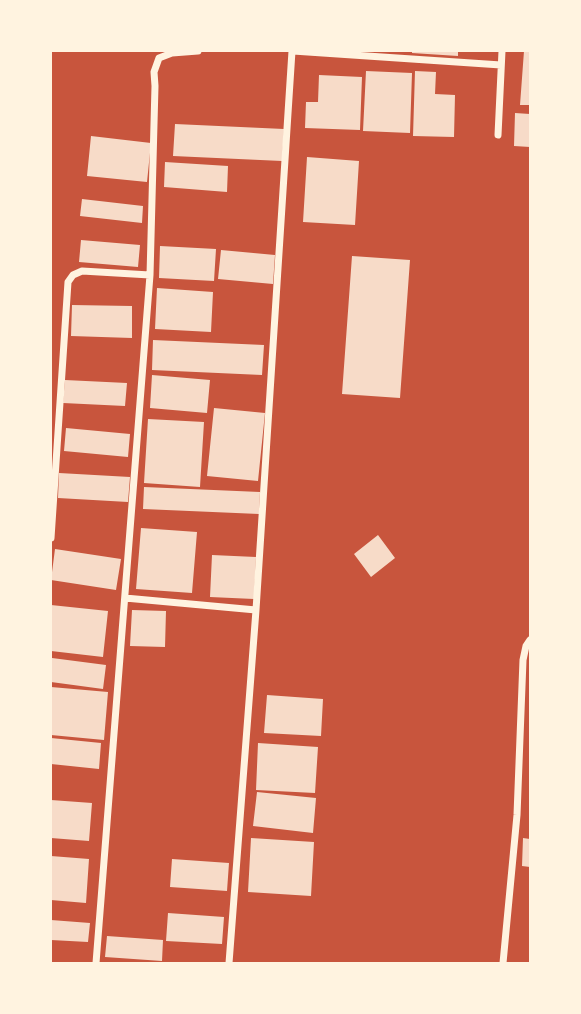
<!DOCTYPE html>
<style>
body{margin:0}
#map{position:relative;width:581px;height:1014px;overflow:hidden;background:#c8553d;font-family:"Exo 2",sans-serif}
canvas{display:block}
.frame{position:absolute;inset:0;border:52px solid #fff3e0;pointer-events:none}
</style>
<div id="map">
<canvas width="581" height="1014"></canvas>
<div class="frame"></div>
</div>
<script>
const ctx = document.querySelector('canvas').getContext('2d');
ctx.lineJoin = 'round';
function fill(path, color) { ctx.fillStyle = color; ctx.fill(path, 'evenodd'); }
function stroke(path, color, width, dash) { ctx.strokeStyle = color; ctx.lineWidth = width; ctx.lineCap = dash ? 'butt' : 'round'; ctx.setLineDash(dash || []); ctx.stroke(path); }
const building = new Path2D(`
 M412 51H458V56L412 53Z
 M524 51H530V105H520Z
 M366 71 412 73 410 133 363 131Z
 M415 71 436 72 435 94 455 95 454 137 413 136Z
 M319 75 362 77 360 130 305 128 306 102H318Z
 M515 113 530 114V147L514 146Z
 M175 124 284 129 282 161 173 156Z
 M91 136 151 143 147 182 87 176Z
 M307 157 359 161 355 225 303 222Z
 M165 162 228 166 227 192 164 187Z
 M82 199 143 206 142 223 80 216Z
 M81 240 140 245 138 267 79 262Z
 M160 246 216 249 214 281 159 278Z
 M221 250 275 255 273 284 218 279Z
 M352 256 410 260 400 398 342 394Z
 M157 288 213 292 211 332 155 329Z
 M72 305 132 306V338L71 336Z
 M153 340 264 345 262 375 152 370Z
 M152 375 210 380 207 413 150 408Z
 M65 380 127 383 125 406 63 403Z
 M214 408 265 413 258 481 207 476Z
 M148 419 204 422 200 487 144 483Z
 M66 428 130 434 128 457 64 451Z
 M59 473 130 477 128 502 58 498Z
 M144 487 260 492 259 514 143 509Z
 M141 528 197 532 192 593 136 589Z
 M378 535 395 558 371 577 354 554Z
 M55 549 121 559 116 590 51 580Z
 M212 555 256 557 254 599 210 597Z
 M51 605 108 611 103 657 51 651Z
 M132 610 166 611 165 647 130 646Z
 M52 658 106 665 103 689 51 682Z
 M51 687 108 692 104 740 51 735Z
 M267 695 323 699 321 736 264 733Z
 M51 738 101 743 99 769 51 764Z
 M258 743 318 747 315 793 256 790Z
 M257 792 316 798 313 833 253 826Z
 M51 800 92 803 89 841 51 838Z
 M251 838 314 842 311 896 248 892Z
 M523 838 530 839V867L522 866Z
 M51 856 89 859 86 903 51 900Z
 M172 859 229 863 227 891 170 887Z
 M168 913 224 917 222 944 166 941Z
 M51 920 90 923 88 942 51 940Z
 M107 936 163 940 162 961 105 957Z`);
const minor = new Path2D(`
 M293 51 501 65
 M498 135 502 51
 M51 538 68 282 73 275 82 271 150 275
 M125 598 256 610
 M96 963 150 275 155 86 154 72 159 58 172 53 198 51
 M229 963 256 610 292 51
 M503 963 517 815 523 660 526 646 530 640`);
fill(building, '#f7dbc8');
stroke(minor, '#fff3e0', 7);
</script>
